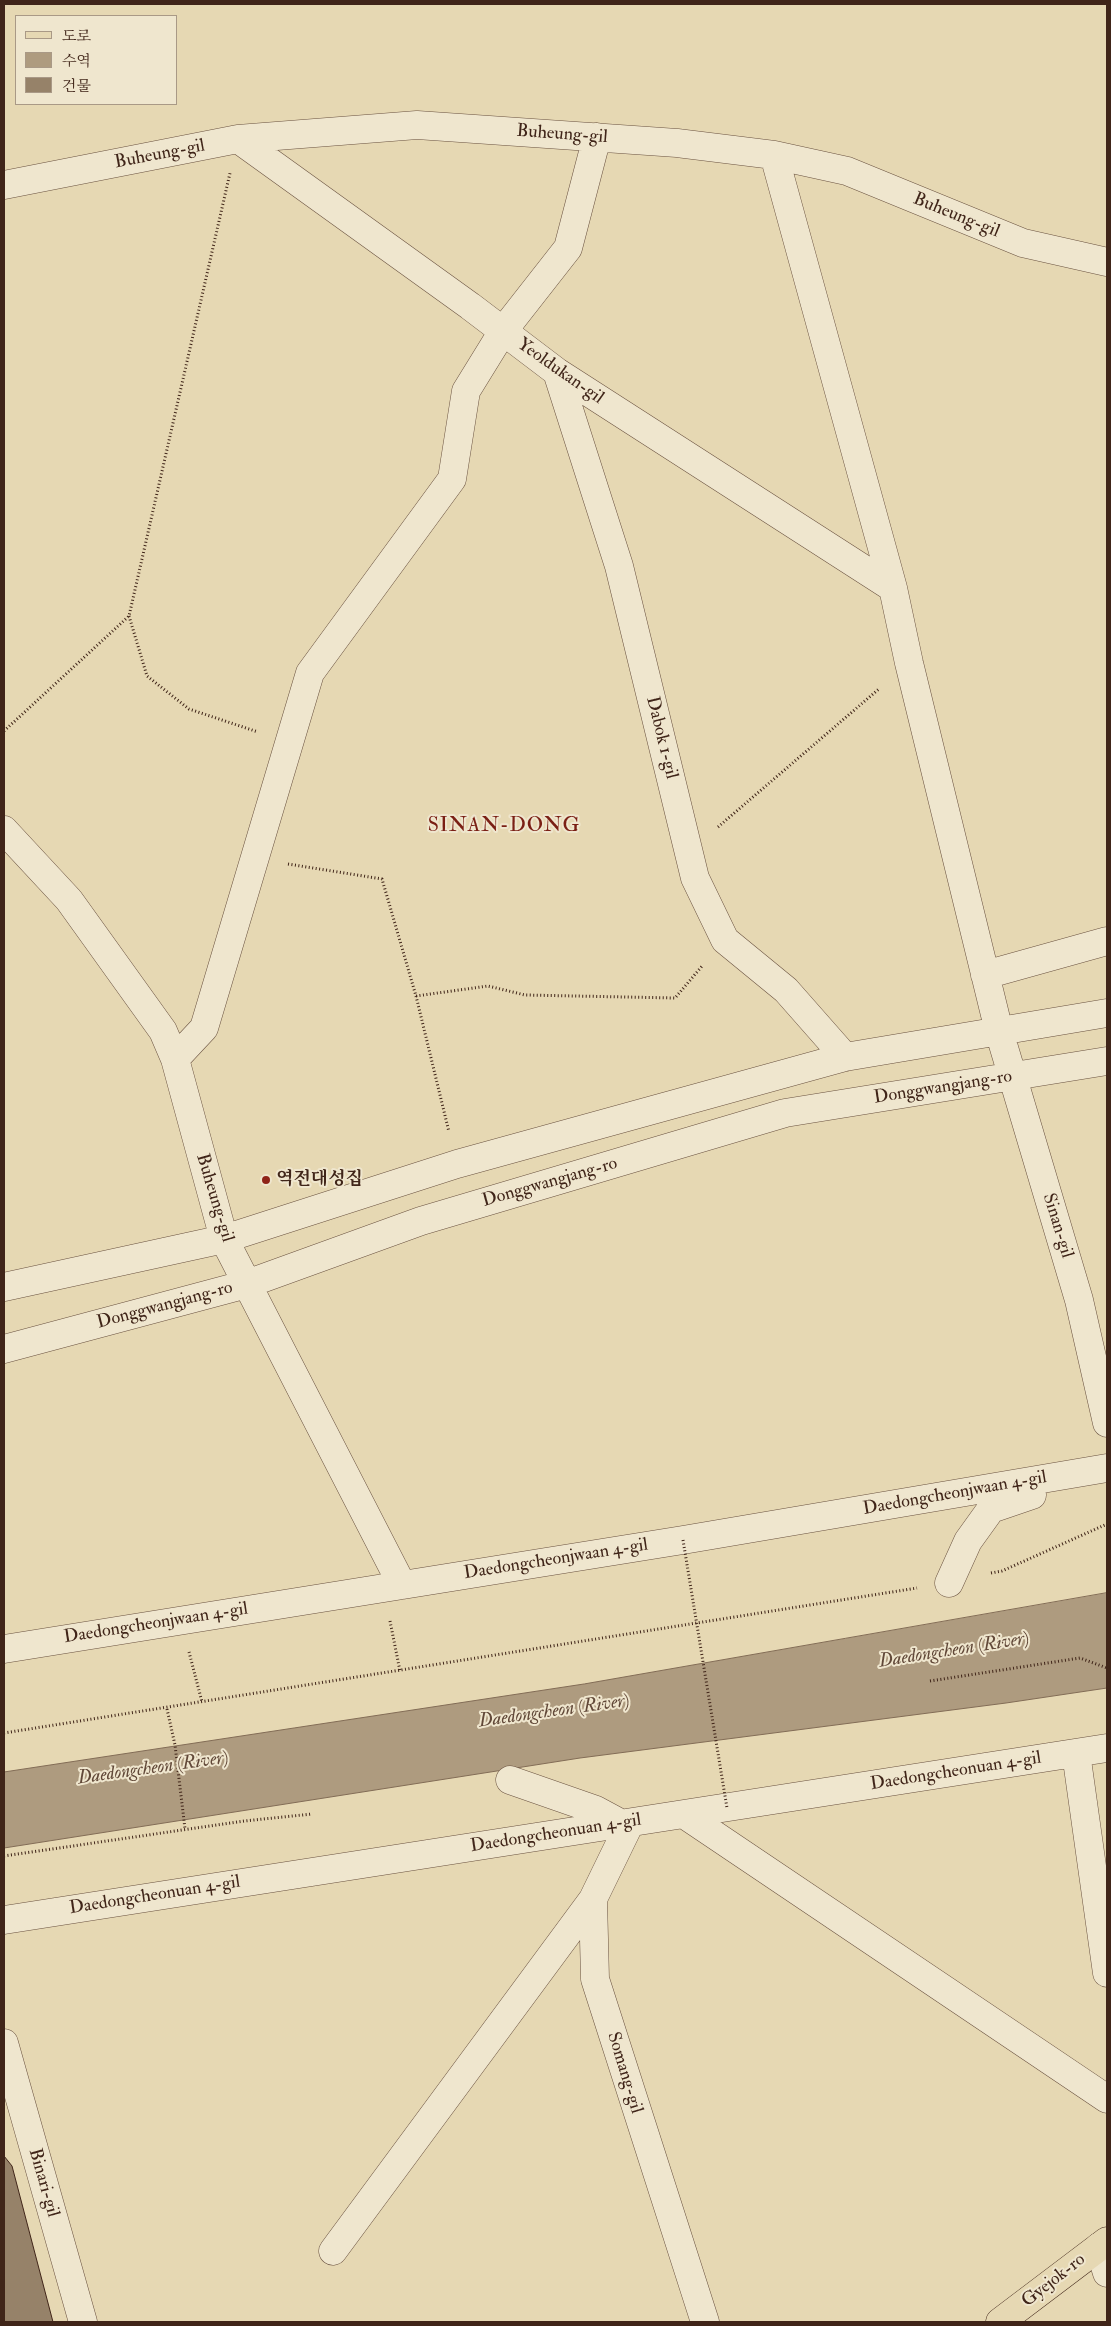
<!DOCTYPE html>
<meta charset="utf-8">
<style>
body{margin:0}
#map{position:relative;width:1111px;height:2326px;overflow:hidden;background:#e6d8b3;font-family:"IM FELL Double Pica","Noto Serif KR",serif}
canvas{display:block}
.frame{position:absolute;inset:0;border:5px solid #402519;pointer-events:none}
.legend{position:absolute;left:15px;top:15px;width:162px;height:90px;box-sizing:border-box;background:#efe6ce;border:1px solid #a99986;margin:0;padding:6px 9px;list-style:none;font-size:15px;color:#402519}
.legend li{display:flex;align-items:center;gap:10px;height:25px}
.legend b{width:25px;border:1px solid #a99986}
</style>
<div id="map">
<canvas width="1111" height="2326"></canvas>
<div class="frame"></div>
<ul class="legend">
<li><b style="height:6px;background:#e6d8b3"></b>도로</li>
<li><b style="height:14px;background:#ae9b7f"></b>수역</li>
<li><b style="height:14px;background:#968269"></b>건물</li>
</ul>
</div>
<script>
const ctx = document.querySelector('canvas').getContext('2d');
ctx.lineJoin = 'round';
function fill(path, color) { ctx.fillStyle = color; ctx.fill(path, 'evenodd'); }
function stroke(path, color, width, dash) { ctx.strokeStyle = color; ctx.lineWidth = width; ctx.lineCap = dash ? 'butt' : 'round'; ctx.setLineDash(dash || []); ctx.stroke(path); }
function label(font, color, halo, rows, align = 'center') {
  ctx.font = font + ' "IM FELL Double Pica","Noto Serif KR",serif'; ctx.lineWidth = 4; ctx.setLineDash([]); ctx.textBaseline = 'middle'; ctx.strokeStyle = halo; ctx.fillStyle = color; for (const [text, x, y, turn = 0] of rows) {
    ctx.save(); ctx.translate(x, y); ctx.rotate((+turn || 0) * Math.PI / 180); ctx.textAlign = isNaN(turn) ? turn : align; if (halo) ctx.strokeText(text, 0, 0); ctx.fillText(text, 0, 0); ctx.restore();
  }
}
const water = new Path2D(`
 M1107 1593V1688L1006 1703 580 1758 4 1848V1772L584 1684Z`);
const building = new Path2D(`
 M4 2156 12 2166 53 2322H4Z`);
const path = new Path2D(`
 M129 616 147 676 189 709 258 732
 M4 731 129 616 230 173
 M718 827 880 688
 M288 864 382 879 416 996 449 1132
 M416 996 488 986 525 995 675 998 703 965
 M991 1573 1002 1571 1107 1524
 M390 1621 400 1671
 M189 1652 202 1702
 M930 1681 1080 1658 1107 1668
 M167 1709 175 1745 185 1829
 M4 1733 917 1588
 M4 1856 244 1821 312 1814`);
const minor = new Path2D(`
 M238 139 470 306 557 372 893 588
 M774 155 893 588 909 663 999 1031 1079 1300 1107 1423
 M4 185 238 139 417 125 677 143 774 155 847 171 1023 243 1107 262
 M557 372 619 566 695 878 725 940 786 990 845 1057
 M4 830 69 900 163 1031 175 1059 224 1239 402 1585
 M985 975 1107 941
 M175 1059 204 1028 310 673 452 479 466 391 503 331 568 248 597 137
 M4 1287 224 1239 457 1164 845 1057 1107 1013
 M4 1349 247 1284 421 1221 785 1113 1107 1061
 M949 1583 968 1541 991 1509 1032 1495
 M4 1649 683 1540 1107 1468
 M1076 1753 1107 1973
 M510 1780 596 1810 622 1824
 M685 1815 1107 2099
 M630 1823 593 1899 595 1979 705 2322
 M4 1920 1107 1748
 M4 2043 83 2322
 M1099 2247 1107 2273
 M333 2251 593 1899`);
const major = new Path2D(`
 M1000 2322 1107 2241`);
const pathBridge = new Path2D(`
 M683 1540 727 1808`);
const markers = [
 [266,1180,5,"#8f2418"]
];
const streetNames = [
 ["Buheung-gil",562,135,4],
 ["Buheung-gil",160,155,-11],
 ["Buheung-gil",956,216,22],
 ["Yeoldukan-gil",560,372,35],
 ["Dabok 1-gil",661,738,76],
 ["Donggwangjang-ro",943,1088,-9],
 ["Donggwangjang-ro",550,1183,-16],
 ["Buheung-gil",214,1198,73],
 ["Sinan-gil",1057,1226,73],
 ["Donggwangjang-ro",165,1306,-15],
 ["Daedongcheonjwaan 4-gil",955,1494,-10],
 ["Daedongcheonjwaan 4-gil",556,1560,-9],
 ["Daedongcheonjwaan 4-gil",156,1624,-9],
 ["Daedongcheonuan 4-gil",956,1772,-9],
 ["Daedongcheonuan 4-gil",556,1834,-9],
 ["Daedongcheonuan 4-gil",155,1896,-9],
 ["Somang-gil",624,2073,73],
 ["Binari-gil",43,2183,74],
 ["Gyejok-ro",1054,2281,-38]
];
const poiNames = [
 ["역전대성집",276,1180]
];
const waterNames = [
 ["Daedongcheon (River)",954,1651,-9],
 ["Daedongcheon (River)",554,1712,-8],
 ["Daedongcheon (River)",153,1769,-8]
];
const quarterNames = [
 ["SINAN-DONG",504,827]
];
fill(water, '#ae9b7f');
stroke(water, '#826c56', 1);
fill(building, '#968269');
stroke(building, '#402519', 1);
stroke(minor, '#6a5240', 29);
stroke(major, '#402519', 29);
stroke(path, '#402519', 3, [1, 2.5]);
stroke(minor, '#efe6ce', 28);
stroke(major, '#e6d8b3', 28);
stroke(pathBridge, '#402519', 3, [1, 2.5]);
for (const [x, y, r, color] of markers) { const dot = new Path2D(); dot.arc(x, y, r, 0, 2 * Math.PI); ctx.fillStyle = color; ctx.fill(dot); stroke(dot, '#efe6ce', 2); }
label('18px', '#402519', '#efe6ce', streetNames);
label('bold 18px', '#402519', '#efe6ce', poiNames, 'left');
label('italic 19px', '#614838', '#efe6ce', waterNames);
ctx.letterSpacing = '1px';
label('20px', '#7a1f14', '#efe6ce', quarterNames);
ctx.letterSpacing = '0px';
</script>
